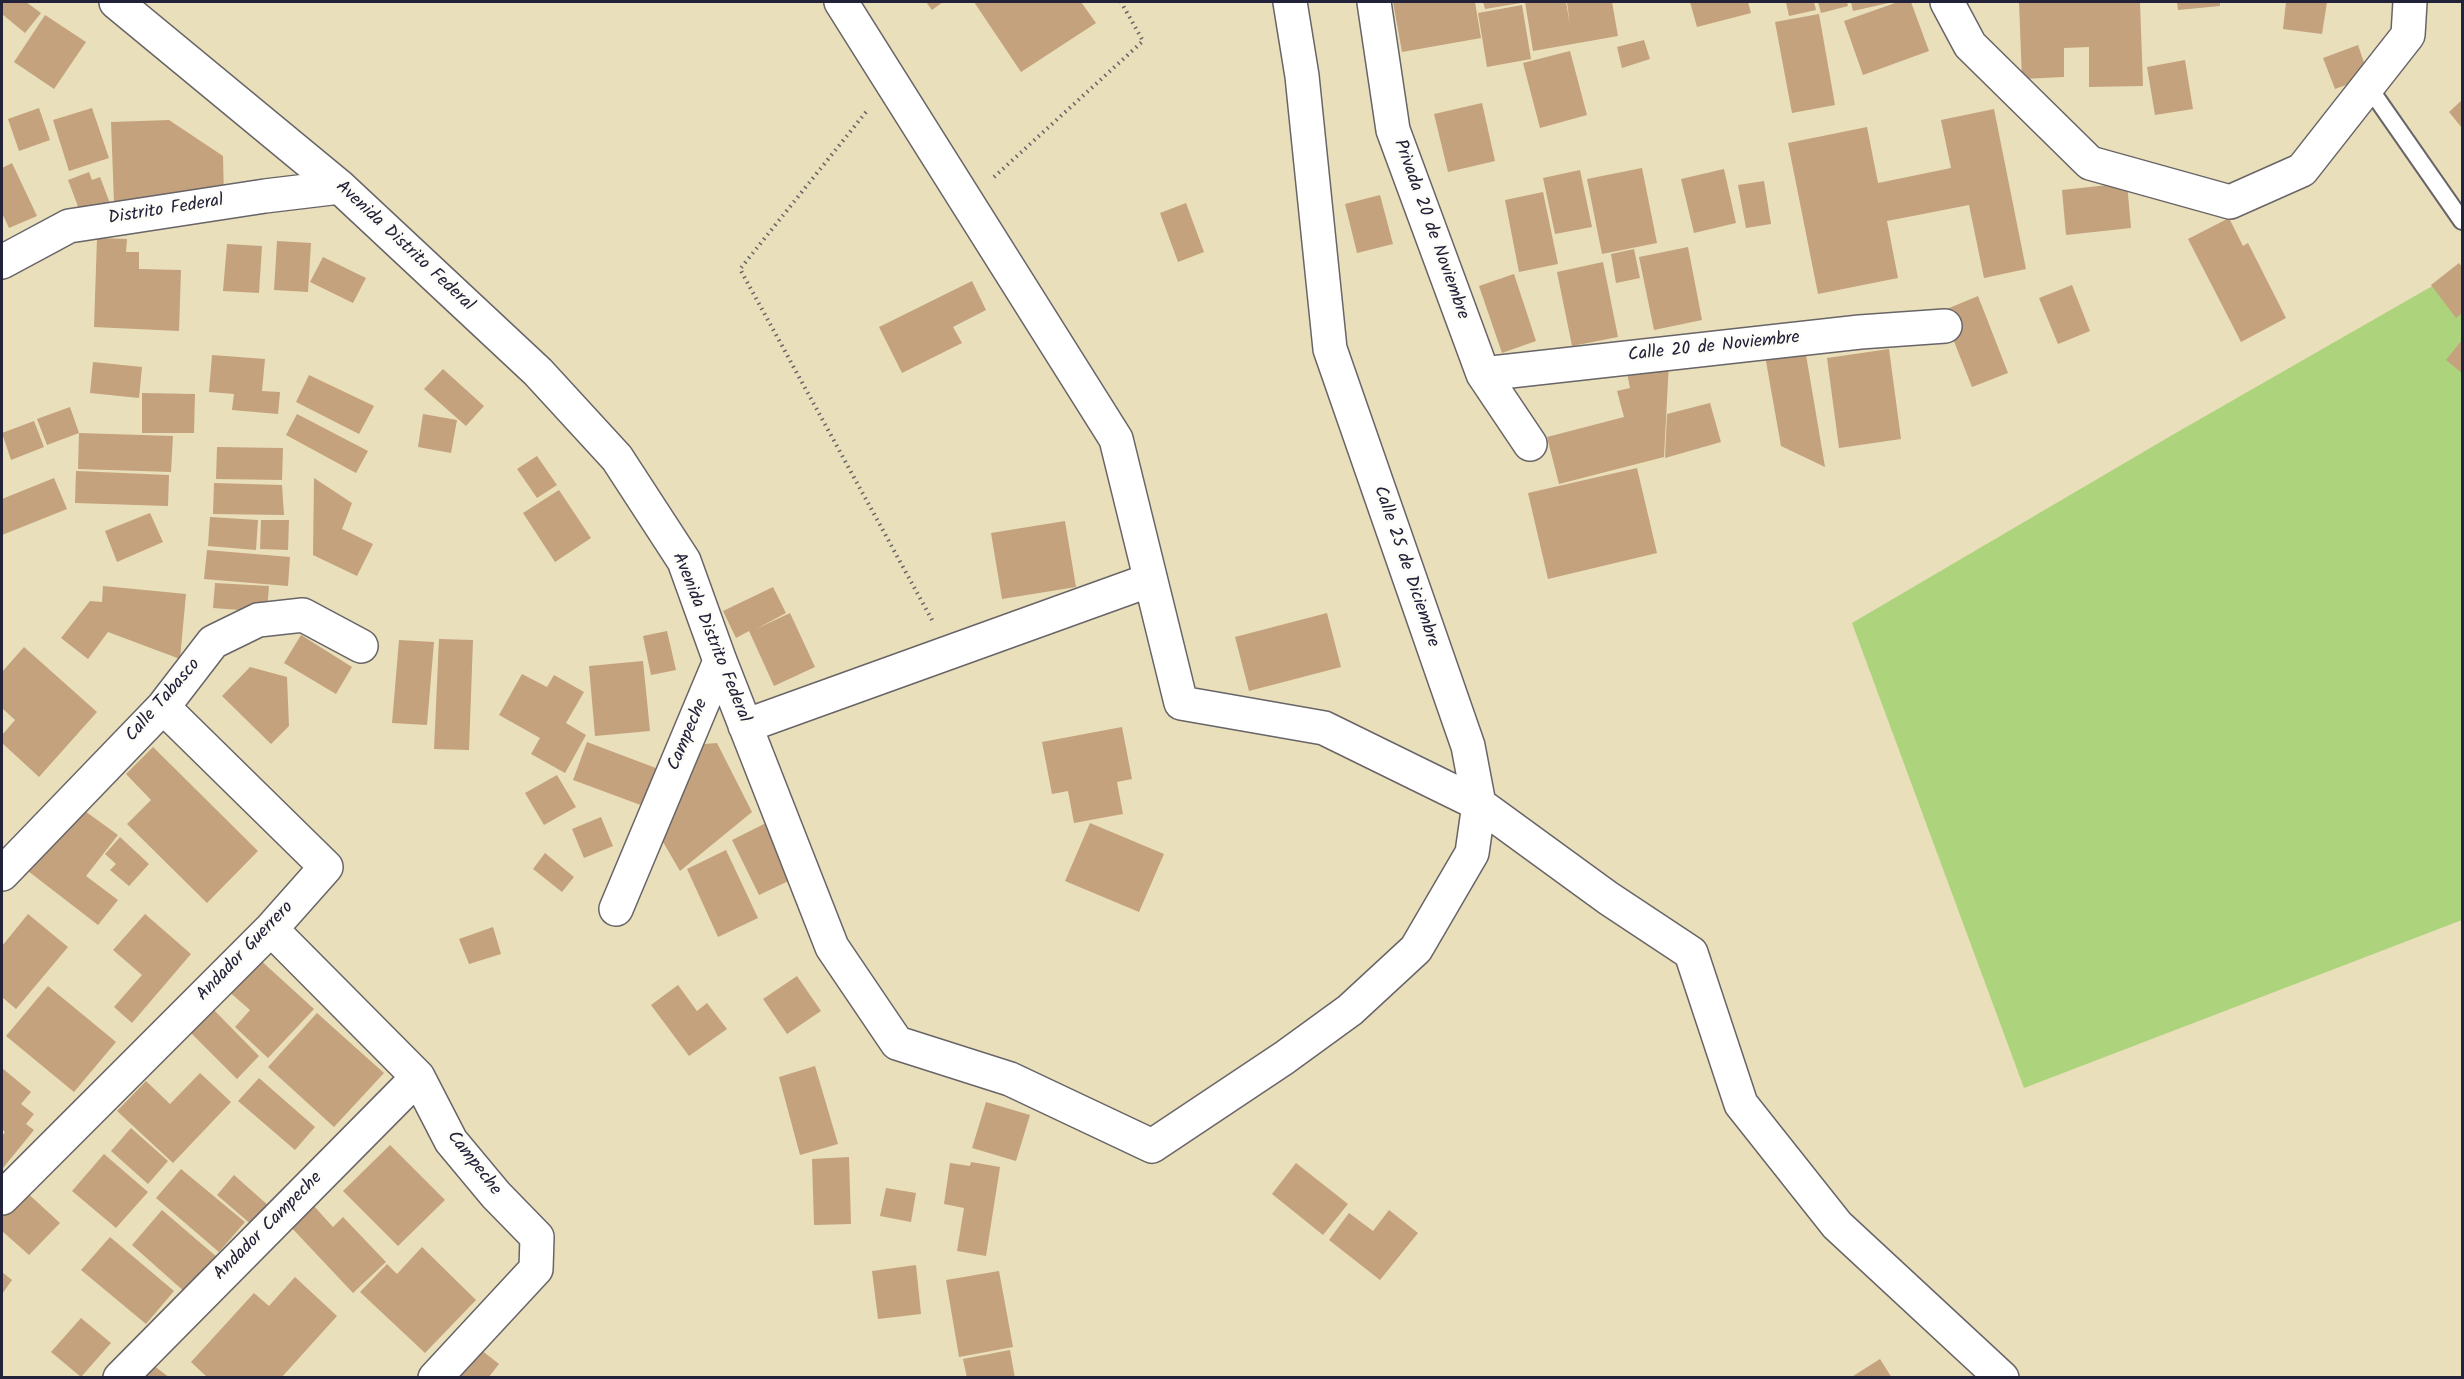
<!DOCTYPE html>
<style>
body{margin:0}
#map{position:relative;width:2464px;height:1379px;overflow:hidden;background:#e9dfba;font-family:Kalam,sans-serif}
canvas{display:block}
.frame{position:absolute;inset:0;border:3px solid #22223b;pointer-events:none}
</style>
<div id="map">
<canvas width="2464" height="1379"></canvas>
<div class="frame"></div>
</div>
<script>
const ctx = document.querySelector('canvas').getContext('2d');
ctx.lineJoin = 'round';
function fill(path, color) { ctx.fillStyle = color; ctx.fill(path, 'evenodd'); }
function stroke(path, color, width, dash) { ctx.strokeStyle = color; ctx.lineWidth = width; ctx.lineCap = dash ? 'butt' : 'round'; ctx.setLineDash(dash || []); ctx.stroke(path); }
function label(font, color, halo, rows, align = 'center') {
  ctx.font = font + ' Kalam,sans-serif'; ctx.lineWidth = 5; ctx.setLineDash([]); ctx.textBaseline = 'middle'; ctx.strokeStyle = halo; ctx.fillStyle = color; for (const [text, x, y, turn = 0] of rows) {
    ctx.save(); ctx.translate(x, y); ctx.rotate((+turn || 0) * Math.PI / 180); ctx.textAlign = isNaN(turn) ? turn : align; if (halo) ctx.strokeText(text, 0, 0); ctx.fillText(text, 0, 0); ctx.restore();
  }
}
const green = new Path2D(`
 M2462 269V920L2024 1088 1852 623 2174 434Z`);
const building = new Path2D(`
 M2 2H26L41 13 25 33 2 14Z
 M926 2H943L932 10Z
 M974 2H1081L1096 23 1021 72Z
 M1393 2H1475L1481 38 1402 52Z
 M1483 2H1521V3L1485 9Z
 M1525 2H1566L1570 25 1567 2H1612L1618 36 1533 51Z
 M1690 2H1748L1751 13 1697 27Z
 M1786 2H1814L1816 10 1789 16Z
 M1818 2H1847L1848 6 1821 13Z
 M1851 2H1893L1853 11Z
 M1898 2H1911L1929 51 1863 75 1844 21Z
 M2019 2H2140L2143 86 2089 87V47L2064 48V77L2022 79Z
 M2177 2H2220V6L2178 10Z
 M2286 2H2327L2322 34 2283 29Z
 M1522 5 1531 59 1487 67 1478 13Z
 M1819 14 1835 105 1792 113 1775 22Z
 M45 15 86 42 54 89 14 62Z
 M1644 40 1650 59 1622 68 1617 47Z
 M2358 45 2369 77 2335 89 2323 58Z
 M1570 51 1587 115 1540 128 1523 63Z
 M2185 60 2193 109 2155 115 2147 67Z
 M2462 100V128L2449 112Z
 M1482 103 1495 161 1448 172 1434 114Z
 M39 108 50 140 19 151 8 119Z
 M92 108 109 158 69 171 53 120Z
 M1994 109 2026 269 1984 278 1969 205 1887 221 1898 278 1818 294 1788 143 1867 127 1878 183 1951 168 1941 120Z
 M169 120 223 156 224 199 114 203 111 122Z
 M12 163 37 216 9 228 2 213V168Z
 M1642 168 1657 243 1602 254 1587 179Z
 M1724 169 1736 223 1694 233 1681 179Z
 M1580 170 1592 227 1555 234 1543 178Z
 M89 172 92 180 100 177 111 206 82 217 68 180Z
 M1764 181 1771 224 1746 228 1738 185Z
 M2127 183 2131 228 2066 235 2062 190Z
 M1543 192 1558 264 1519 272 1505 200Z
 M1380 195 1393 244 1357 253 1345 204Z
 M1186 203 1204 252 1178 262 1160 213Z
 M2229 218 2243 246 2248 243 2286 318 2241 342 2188 239Z
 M97 238 127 239 126 252H139V269L181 270 179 331 94 327Z
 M277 241 311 243 308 292 274 290Z
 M227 244 262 246 259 293 223 291Z
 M1688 247 1702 320 1654 330 1639 257Z
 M1634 249 1640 278 1616 283 1611 254Z
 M323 257 366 278 353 303 310 282Z
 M1603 262 1618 337 1572 346 1557 272Z
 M2459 263 2462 267V313L2456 318 2431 285Z
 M1514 274 1536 341 1502 353 1479 286Z
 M972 281 986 310 953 327 962 343 902 373 879 327Z
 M2072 285 2090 331 2058 344 2039 298Z
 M1978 296 2008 373 1972 387 1942 311Z
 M2462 340V373L2446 360Z
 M1804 343 1825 467 1781 446 1764 350Z
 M1889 349 1901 439 1839 448 1827 358Z
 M212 355 265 359 262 391 280 392 278 414 232 410 234 394 209 392Z
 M93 362 142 367 139 398 90 393Z
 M1669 362 1664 457 1559 484 1547 437 1624 417 1617 391 1630 388 1627 373Z
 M443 369 484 406 466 426 424 389Z
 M309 375 374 406 359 434 296 402Z
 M142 393 195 394 194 433H142Z
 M1710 403 1721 442 1665 458 1667 414Z
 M70 407 79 433 173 436 171 472 78 469 79 433 47 445 37 419Z
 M297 414 368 451 356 473 286 435Z
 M423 414 457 420 451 453 418 447Z
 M34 421 44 447 11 460 2 433Z
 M217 447 283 448 282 480 216 479Z
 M537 456 557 485 537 498 517 469Z
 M1637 468 1657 553 1548 579 1528 493Z
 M76 471 169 475 168 506 75 503Z
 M54 478 67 509 2 535V499Z
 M314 478 352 503 342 529 373 544 357 576 313 555Z
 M214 483 282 485 284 515 213 514Z
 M559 490 591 538 555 562 523 513Z
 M150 513 163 542 117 562 105 531Z
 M210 517 258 520 256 550 208 546Z
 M261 520H289L288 550 260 549Z
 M1065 521 1076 587 1002 599 991 533Z
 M207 550 290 557 288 586 204 579Z
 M215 583 269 586 267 612 213 608Z
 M103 586 186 594 180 659 108 632 88 659 61 638 90 601 102 602Z
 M773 587 786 613 756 629 790 613 815 667 774 686 749 631 736 638 723 611Z
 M1327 613 1341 667 1249 691 1235 637Z
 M667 631 676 670 651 675 643 636Z
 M301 635 352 667 336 694 284 663Z
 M439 639 473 640 469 750 434 749Z
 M399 640 434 642 427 725 392 723Z
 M24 647 97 712 39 777 2 743V735L15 720 2 708V672Z
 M643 661 650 731 595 736 589 666Z
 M250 667 287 677 289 726 271 744 222 696Z
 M522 674 547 687 554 675 584 692 566 723 586 735 565 773 531 754 540 738 499 715Z
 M1122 727 1132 779 1117 782 1123 814 1074 823 1068 791 1052 794 1042 742Z
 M587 742 661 770 646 807 573 780Z
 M717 743 752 812 680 871 659 835 691 745Z
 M153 747 258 851 207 903 127 824 151 800 126 774Z
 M557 775 576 807 544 825 525 793Z
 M78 806 118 835 86 876 118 900 98 925 28 871Z
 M601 817 613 846 584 858 572 829Z
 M768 822 795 878 759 895 732 840Z
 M1090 823 1164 854 1139 912 1065 881Z
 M120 837 149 864 129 886 110 870 116 864 105 854Z
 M726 850 758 918 718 937 687 869Z
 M545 853 574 877 562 892 533 869Z
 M28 914 68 947 16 1009 2 997V946Z
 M145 914 191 954 132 1023 114 1007 142 975 113 950Z
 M493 927 501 954 469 964 459 939Z
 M257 957 314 1009 268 1058 235 1027 250 1010 226 989Z
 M797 976 821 1011 787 1034 763 999Z
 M678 985 697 1011 707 1003 727 1029 689 1056 651 1005Z
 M48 986 116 1042 74 1092 6 1036Z
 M214 1010 259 1056 237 1079 190 1032Z
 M317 1013 384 1073 334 1127 268 1067Z
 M815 1066 838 1144 800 1155 779 1077Z
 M2 1068 31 1092 21 1104 34 1114 26 1124 34 1130 3 1168 2 1136 5 1132 2 1129Z
 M200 1073 231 1102 173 1163 117 1111 146 1081 170 1104Z
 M259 1078 315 1127 295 1150 238 1101Z
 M986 1102 1030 1115 1016 1161 972 1148Z
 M131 1128 168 1161 148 1184 111 1151Z
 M390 1145 445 1200 398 1246 343 1191Z
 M104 1154 148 1192 116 1228 72 1191Z
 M849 1157 851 1224 814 1225 812 1159Z
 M971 1162 1000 1167 986 1256 957 1251 964 1208 944 1204 950 1163 970 1166Z
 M1296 1163 1348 1204 1323 1235 1272 1194Z
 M181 1169 245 1222 219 1252 156 1198Z
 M234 1175 270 1207 253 1226 217 1195Z
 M886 1188 916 1193 911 1222 880 1216Z
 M23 1189 60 1223 29 1255 2 1231V1213Z
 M312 1204 333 1227 343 1217 386 1262 353 1293 289 1225Z
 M162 1210 218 1258 187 1294 132 1245Z
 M1389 1210 1418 1233 1380 1280 1329 1240 1349 1213 1373 1231Z
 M110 1237 174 1291 146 1324 81 1270Z
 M422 1247 476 1300 425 1353 360 1292 387 1264 397 1274Z
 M916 1265 921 1314 878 1319 872 1271Z
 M999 1271 1013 1347 959 1357 946 1280Z
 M2 1272 12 1280 2 1294Z
 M295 1277 337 1316 281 1378H208L191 1362 254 1293 269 1306Z
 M81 1318 111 1343 81 1377 51 1352Z
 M471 1342 499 1364 488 1378H456Z
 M1010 1350 1015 1378H967L963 1359Z
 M1880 1359 1892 1378H1850Z
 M153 1365 170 1378H144Z`);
const path = new Path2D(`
 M866 112 740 269 932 620
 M994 177 1143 41 1121 2`);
const service = new Path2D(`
 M2368 86 2462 221`);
const minor = new Path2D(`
 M116 2 340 187 538 372 617 458 684 561 720 661 832 947 897 1043 1010 1079 1152 1146 1284 1058 1350 1010 1416 949 1472 853 1479 804 1468 746 1330 349 1302 76 1290 2
 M841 2 1116 439 1181 703 1324 728 1479 804 1608 898 1691 953 1741 1104 1837 1225 2002 1378
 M1374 2 1393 130 1483 374 1530 444
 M1947 2 1970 45 2090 163 2230 202 2302 170 2408 35 2410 2
 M2 262 69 226 265 196 340 187
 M1483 374 1860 332 1945 326
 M745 726 1150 580
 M2 874 163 707 213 642 258 620 303 615 361 646
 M616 909 720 661
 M271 929 418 1077 451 1141 496 1195 537 1237 536 1269 435 1378
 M2 1198 271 929 326 867 163 707
 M120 1378 418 1077`);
const streetNames = [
 ["Distrito Federal",166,211,-9],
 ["Privada 20 de Noviembre",1430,230,70],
 ["Avenida Distrito Federal",404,247,43],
 ["Calle 20 de Noviembre",1714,348,-6],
 ["Calle 25 de Diciembre",1405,567,71],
 ["Avenida Distrito Federal",710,638,68],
 ["Calle Tabasco",164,701,-49],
 ["Campeche",689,735,-67],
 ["Andador Guerrero",246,952,-46],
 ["Campeche",473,1164,52],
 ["Andador Campeche",269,1227,-45]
];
fill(green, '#add37d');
fill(building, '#c4a27d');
stroke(service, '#686467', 20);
stroke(minor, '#686467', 36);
stroke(path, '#686467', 4, [1.5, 4.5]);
stroke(service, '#fff', 16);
stroke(minor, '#fff', 33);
label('18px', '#22223b', '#fdfcf7', streetNames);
</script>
